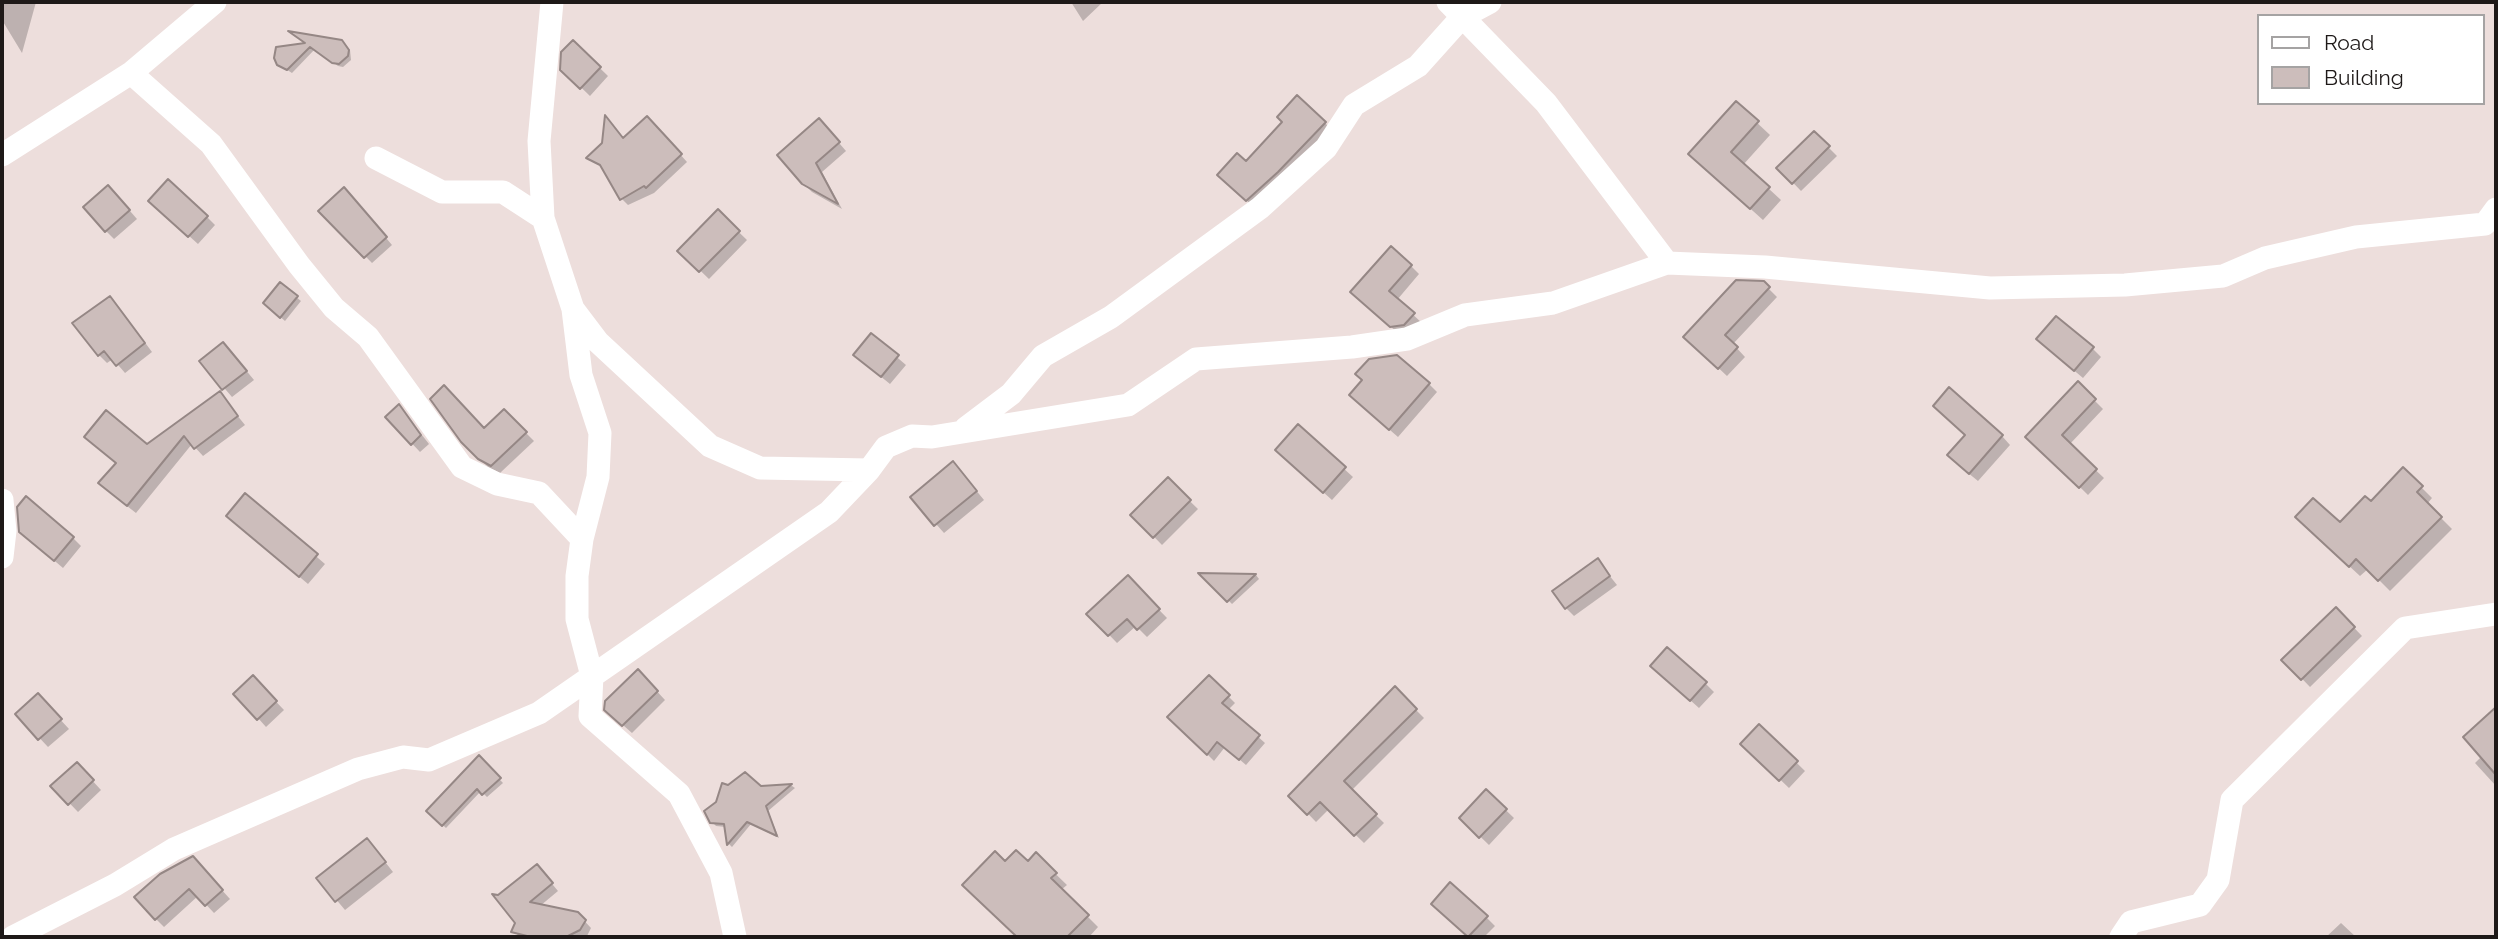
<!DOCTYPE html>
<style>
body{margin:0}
#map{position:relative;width:2498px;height:939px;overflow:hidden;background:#eddedc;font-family:Raleway,sans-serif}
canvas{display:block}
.frame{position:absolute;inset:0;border:4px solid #1e1918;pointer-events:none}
.legend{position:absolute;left:2257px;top:14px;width:228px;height:91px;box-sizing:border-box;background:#fff;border:2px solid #a5a3a3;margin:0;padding:9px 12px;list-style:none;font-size:21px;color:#1e1918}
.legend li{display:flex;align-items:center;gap:14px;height:35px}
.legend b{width:35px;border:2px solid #a5a3a3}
</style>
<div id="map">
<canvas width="2498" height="939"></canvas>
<div class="frame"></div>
<ul class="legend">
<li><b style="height:9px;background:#fff"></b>Road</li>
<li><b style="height:19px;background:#ccbdbb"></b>Building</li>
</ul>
</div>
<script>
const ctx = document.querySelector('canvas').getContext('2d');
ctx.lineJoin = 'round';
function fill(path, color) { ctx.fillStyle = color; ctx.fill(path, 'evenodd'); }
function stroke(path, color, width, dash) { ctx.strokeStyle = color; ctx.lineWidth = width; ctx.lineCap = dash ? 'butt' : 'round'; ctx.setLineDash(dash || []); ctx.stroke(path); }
const shadow = new Path2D(`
 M2 2H36L22 53 2 20Z
 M1071 2H1103L1083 21Z
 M573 42 608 76 590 96 562 69Z
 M308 45H346L350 50 351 60 343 67 338 66 315 49 292 73 278 64Z
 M1736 103 1770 135 1743 165 1781 200 1763 220 1703 166Z
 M1325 123 1337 135 1259 212 1232 187 1246 164Z
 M654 125 687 162 654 193 628 205 622 199 605 169 589 158Z
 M827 129 846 151 822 172 842 209 812 192 803 183Z
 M1814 133 1837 156 1801 191 1779 168Z
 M116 195 137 219 114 239 106 231Z
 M351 196 392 245 372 263 321 211Z
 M159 209 207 217 215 225 198 244Z
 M718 212 747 240 709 279 680 251Z
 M1411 266 1419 274 1397 300 1422 323 1400 335 1361 300Z
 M1763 283 1777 297 1733 344 1745 357 1727 376 1694 345Z
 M281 285 301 301 285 321 269 307Z
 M118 306 152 352 125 373 113 359 107 363 99 355Z
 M871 335 906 365 890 384 864 363Z
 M2046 347 2093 349 2101 357 2083 378Z
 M231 352 254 380 232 397 201 361Z
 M1429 384 1437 392 1398 437 1360 404Z
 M2078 384 2103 409 2069 445 2104 478 2088 495 2028 436Z
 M219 393 245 425 203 456 192 444 136 513 109 492 147 446Z
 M399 406 429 444 420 452 387 417Z
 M504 411 534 441 500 473 488 467 462 441 484 430Z
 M1298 427 1353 477 1332 500 1286 459Z
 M1967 435 2002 436 2010 445 1978 481 1957 464Z
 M2403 469 2432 498 2427 504 2452 529 2390 591 2368 569 2360 576 2308 528 2340 525 2372 504Z
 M961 472 984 500 944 533 912 497Z
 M1168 480 1198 509 1162 545 1133 515Z
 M246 496 325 564 308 584 237 524Z
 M73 538 81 546 63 568 30 540Z
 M1597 560 1617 585 1574 616 1566 608Z
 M1203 575H1256L1259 579 1232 604Z
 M1128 578 1167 618 1147 637 1136 626 1117 643 1089 614Z
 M2336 609 2362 636 2310 687 2284 660Z
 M638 671 665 700 632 733 615 718Z
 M1661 674 1705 683 1714 692 1699 708Z
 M1209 677 1235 703 1228 710 1265 743 1246 765 1225 747 1214 761 1170 717Z
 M261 686 284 710 266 727 258 718Z
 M1395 689 1424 718 1351 791 1384 823 1364 843 1329 809 1316 822 1291 796Z
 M46 704 69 729 48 747 17 714Z
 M2488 717 2496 725V786L2475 763 2482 756Z
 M1759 726 1805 771 1789 788 1743 744Z
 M479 758 503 783 487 797 481 791 446 828 428 811Z
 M77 764 101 790 78 812 53 786Z
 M792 786 795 788 768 811 779 838 751 824 732 847 729 844 726 827 716 826 712 822 718 803 761 788Z
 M1486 791 1514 818 1489 845 1461 818Z
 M375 849 393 872 345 910 319 879Z
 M1036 855 1067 885 1061 890 1098 927 1089 937H1019L965 885 1005 864 1028 863Z
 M201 867 230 899 214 913 198 896 164 927 156 919Z
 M543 873 558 891 540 906 577 913 591 928 587 936 520 937 513 931Z
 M1442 912 1486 917 1495 926 1484 937H1470Z
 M2341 923 2356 937H2326Z`);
const building = new Path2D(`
 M288 31 342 40 349 50 348 56 339 64 332 63 310 47 287 70 277 65 274 58 276 47 305 43Z
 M573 40 601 67 580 89 560 70 561 52Z
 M1297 95 1326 122 1278 172 1246 201 1217 175 1237 153 1246 161 1282 122 1277 117Z
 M1736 101 1759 121 1731 152 1770 187 1750 209 1688 154Z
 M605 115 623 138 647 116 682 154 646 188 644 186 620 200 600 165 586 158 602 143Z
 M819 118 840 142 816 163 838 204 802 184 777 155Z
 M1814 131 1830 146 1792 184 1776 168Z
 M168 179 208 216 188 237 148 201Z
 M108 185 130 210 105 232 83 207Z
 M344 187 387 237 364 258 318 211Z
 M718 209 740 231 699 272 677 251Z
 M1391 246 1412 265 1389 291 1415 313 1404 325 1390 327 1350 292Z
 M1736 280 1764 281 1770 287 1725 335 1738 347 1718 369 1683 337Z
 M280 282 298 296 280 318 263 303Z
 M110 296 145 343 116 366 104 351 98 356 72 323Z
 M2056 316 2094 347 2074 371 2036 339Z
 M871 333 899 355 881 377 853 355Z
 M223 342 247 371 222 390 199 361Z
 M1397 355 1430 383 1389 430 1349 395 1362 380 1355 374 1369 359Z
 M2078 381 2096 399 2062 435 2097 469 2079 488 2025 437Z
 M444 385 484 428 504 409 527 432 491 466 478 459 461 442 430 399Z
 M1949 387 2003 435 1969 474 1947 455 1965 435 1933 406Z
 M220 391 238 416 194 449 184 436 127 506 98 483 116 463 84 437 106 410 147 444Z
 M399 404 421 435 411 445 385 417Z
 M1298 424 1346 467 1323 493 1275 450Z
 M953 461 977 491 934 526 910 497Z
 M2403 467 2423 486 2417 492 2442 517 2378 581 2356 559 2349 567 2295 517 2313 498 2340 522 2365 496 2371 501Z
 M1168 477 1191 500 1153 538 1130 515Z
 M245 493 318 554 299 577 226 516Z
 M26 496 74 537 54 561 19 532 17 507Z
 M1598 558 1610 576 1565 609 1552 591Z
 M1198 573 1256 574 1227 602Z
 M1128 575 1160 609 1137 630 1127 619 1108 636 1086 614Z
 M2336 607 2355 627 2301 680 2281 660Z
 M1667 647 1707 682 1690 701 1650 666Z
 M638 669 658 691 622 726 604 710 605 701Z
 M253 675 277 701 257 720 233 694Z
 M1209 675 1230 695 1222 703 1260 735 1239 760 1217 742 1207 755 1167 717Z
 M1395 686 1417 709 1344 781 1377 814 1354 836 1320 802 1307 815 1288 796Z
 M38 693 62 719 38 740 15 714Z
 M2496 707V775L2463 737Z
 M1759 724 1798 761 1779 781 1740 744Z
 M479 755 501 778 482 795 477 789 442 826 426 811Z
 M77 762 94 780 68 805 50 786Z
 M745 772 761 786 792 784 766 806 777 836 747 822 727 845 724 824 710 823 704 811 716 802 722 783 728 785Z
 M1486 789 1507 809 1479 838 1459 818Z
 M367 838 386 862 335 902 316 878Z
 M1016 850 1028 861 1036 852 1057 873 1051 878 1089 915 1067 937H1017L962 885 995 851 1005 861Z
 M193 856 223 890 205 906 189 889 155 920 134 897 160 874Z
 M537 864 553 883 530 902 578 912 586 920 580 930 566 937H531L511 932 515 923 492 894 498 895Z
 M1450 882 1488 916 1468 937 1431 904Z`);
const street = new Path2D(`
 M552 2 539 141 543 218 573 309 581 375 600 433 598 477 582 539
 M1448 2 1546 103 1667 263
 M131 73 211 144 299 265 334 308 368 337 462 467 497 484 539 493 582 539 577 576V619L592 676 590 716 679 794 721 873 735 937
 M2 155 131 73 215 2
 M376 158 442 192H503L543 218
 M573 309 598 342 710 446 760 468 869 470
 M966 428 1011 394 1043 356 1111 317 1260 208 1326 148 1354 105 1418 66 1462 17 1490 2
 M2 500 5 531 2 557
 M13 937 115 885 174 849 358 769 403 757 429 760 539 713 829 512 869 470 886 447 912 436 932 437 1128 405 1196 359 1352 347 1407 339 1465 315 1553 303 1667 263 1765 267 1990 288 2125 285 2223 276 2265 258 2356 237 2485 224 2496 209
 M2121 937 2131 922 2200 905 2218 880 2232 800 2405 628 2496 614`);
fill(shadow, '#0003');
fill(building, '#ccbdbb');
stroke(building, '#958785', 2);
stroke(street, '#fff', 23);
</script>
